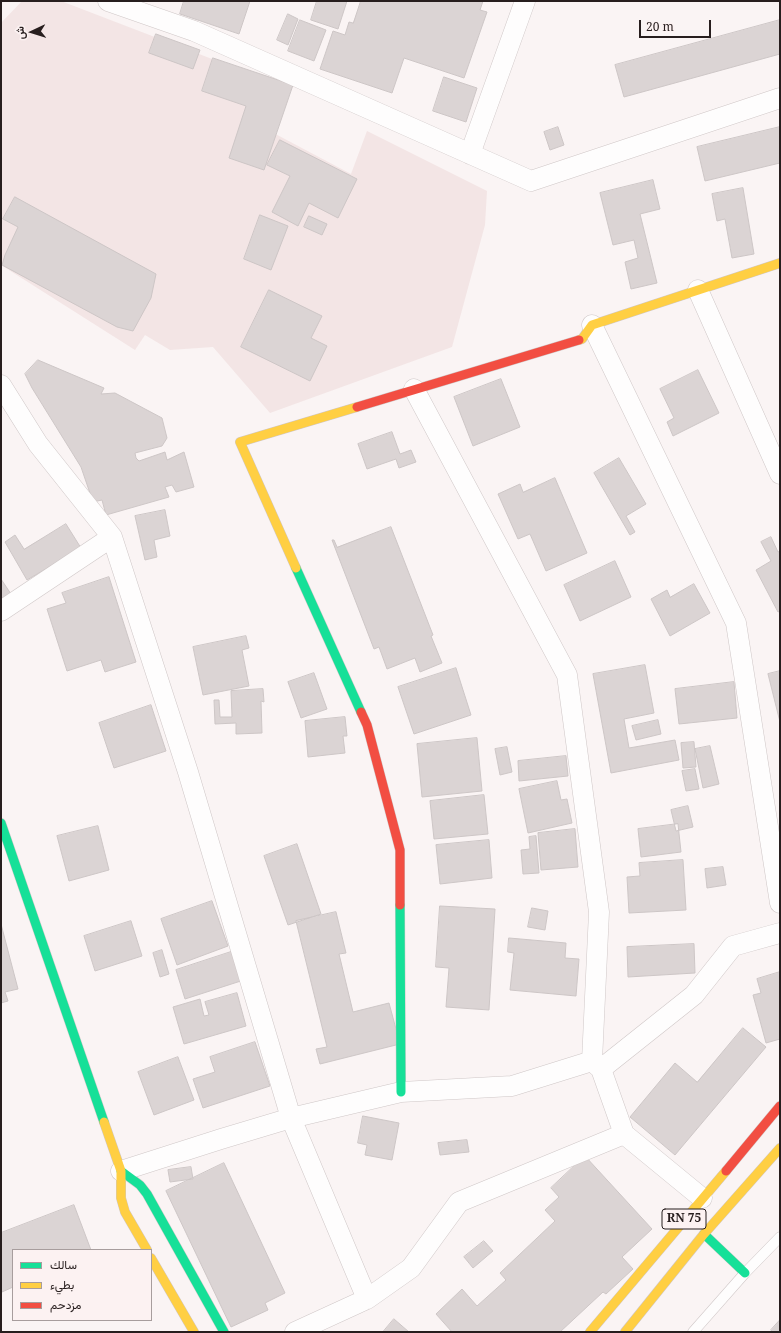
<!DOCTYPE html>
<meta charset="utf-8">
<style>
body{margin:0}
#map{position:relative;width:781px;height:1333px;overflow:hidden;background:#faf4f4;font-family:"Noto Serif",Vazirmatn,serif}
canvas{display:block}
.frame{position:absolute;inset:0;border:2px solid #271e1e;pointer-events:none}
.legend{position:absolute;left:12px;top:1249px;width:140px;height:72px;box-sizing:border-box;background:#fcf2f2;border:1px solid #a79d9d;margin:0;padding:5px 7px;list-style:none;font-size:12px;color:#271e1e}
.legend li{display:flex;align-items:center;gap:8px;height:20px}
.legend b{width:20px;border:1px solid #a79d9d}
.north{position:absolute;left:12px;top:12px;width:40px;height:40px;-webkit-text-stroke:3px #fcf2f2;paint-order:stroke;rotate:266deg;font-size:11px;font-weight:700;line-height:16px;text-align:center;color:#271e1e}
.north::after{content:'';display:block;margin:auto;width:14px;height:18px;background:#271e1e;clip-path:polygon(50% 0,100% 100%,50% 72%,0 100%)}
.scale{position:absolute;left:639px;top:20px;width:72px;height:18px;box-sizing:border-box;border:2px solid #271e1e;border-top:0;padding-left:5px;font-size:12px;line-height:14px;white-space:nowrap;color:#271e1e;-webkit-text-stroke:3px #fcf2f2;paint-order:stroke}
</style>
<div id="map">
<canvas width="781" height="1333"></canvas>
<div class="frame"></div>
<ul class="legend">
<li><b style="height:5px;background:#16e098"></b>سالك</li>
<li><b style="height:5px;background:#ffcf43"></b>بطيء</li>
<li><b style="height:5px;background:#f24e42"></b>مزدحم</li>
</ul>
<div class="north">ش</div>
<div class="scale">20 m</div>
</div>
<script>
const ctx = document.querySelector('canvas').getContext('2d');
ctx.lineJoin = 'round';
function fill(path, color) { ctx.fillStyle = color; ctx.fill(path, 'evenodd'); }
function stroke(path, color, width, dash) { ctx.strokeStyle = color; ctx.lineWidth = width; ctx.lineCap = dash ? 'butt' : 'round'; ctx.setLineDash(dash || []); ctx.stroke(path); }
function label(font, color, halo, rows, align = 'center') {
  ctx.font = font + ' "Noto Serif",serif'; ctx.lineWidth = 3; ctx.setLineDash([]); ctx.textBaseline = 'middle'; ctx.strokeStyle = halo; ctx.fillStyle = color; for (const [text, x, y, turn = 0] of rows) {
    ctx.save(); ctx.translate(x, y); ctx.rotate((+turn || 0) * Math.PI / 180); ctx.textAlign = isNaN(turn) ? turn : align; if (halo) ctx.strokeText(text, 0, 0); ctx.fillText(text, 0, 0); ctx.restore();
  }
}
const built = new Path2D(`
 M22 1H61L285 87 266 129 351 174 367 131 487 191 485 225 452 347 270 413 213 347 170 350 145 335 135 350 1 265V23Z`);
const building = new Path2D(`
 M184 1H250L239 34 180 14Z
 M317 1H347L338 29 311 20Z
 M361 1H483L480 10 487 12 464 78 404 58 392 93 320 69 333 31 345 35 349 22 353 23Z
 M288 14 298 19 288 45 277 40Z
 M300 20 326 30 314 61 288 51Z
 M780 20V54L624 97 615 65Z
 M156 34 200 50 193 69 149 53Z
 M213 58 293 85 264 170 229 158 246 106 202 91Z
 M444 77 477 88 466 122 433 111Z
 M558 127 564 145 550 150 544 132Z
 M780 127V163L705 181 697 147Z
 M280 140 357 179 338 218 309 203 298 226 272 212 290 176 267 165Z
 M653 180 660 209 640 214 657 283 631 289 625 262 638 258 634 240 613 245 600 193Z
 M743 188 754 254 732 258 725 219 717 221 712 194Z
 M15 197 156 274 151 298 133 331 117 327 2 265 5 255 18 227 3 219Z
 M260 215 288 226 271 270 244 259Z
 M309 216 327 224 322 235 304 227Z
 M269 290 322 316 311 338 327 346 310 381 241 347Z
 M38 360 104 388 101 394 115 393 162 418 167 438 162 446 135 453 136 458 139 461 165 452 167 460 184 452 194 487 176 492 172 485 165 487 169 497 106 515 102 500 93 502 81 467 32 388 25 374Z
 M698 370 719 413 673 436 667 422 674 418 660 389Z
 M501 379 520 427 473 446 454 397Z
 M392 432 400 454 411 450 416 462 399 468 396 459 367 469 358 444Z
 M619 458 646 504 626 516 635 532 630 535 594 473Z
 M555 478 587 553 546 571 530 534 518 539 498 494 520 484 523 492Z
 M165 510 170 536 154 540 157 557 145 560 135 516Z
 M66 524 81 548 27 580 5 542 15 535 24 549Z
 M391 527 433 635 431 636 442 663 420 672 415 658 387 669 379 647 374 649 332 540H334L337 547Z
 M771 537 778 552 780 551V611L778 612 756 570 771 561 761 542Z
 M615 561 631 597 580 621 564 585Z
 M109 577 136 662 105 672 101 660 67 671 47 609 66 603 62 593Z
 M1 579 13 597 1 606Z
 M694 584 710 613 670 636 651 599 667 590 670 597Z
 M246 636 249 648 242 650 249 686 203 695 193 647Z
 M645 665 654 713 624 719 629 748 675 740 679 760 611 773 593 674Z
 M456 668 471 715 414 734 398 687Z
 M780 671V722L768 674Z
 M314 673 327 709 301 718 288 682Z
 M734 682 737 718 679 724 675 689Z
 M263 689 264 702 261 701 262 733 236 734V723L215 724 214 700H219L220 717H232L231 691Z
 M151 705 166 751 114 768 99 723Z
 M345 717 347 736H343L345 753 308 757 305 721Z
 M658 720 661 734 636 740 632 726Z
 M477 738 482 791 422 797 417 744Z
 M694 742 696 767 683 768 681 743Z
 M710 746 719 784 703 788 695 749Z
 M507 747 512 772 500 775 495 749Z
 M566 756 568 776 519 781 518 761Z
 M695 769 699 789 686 791 682 771Z
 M557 781 561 800 567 799 572 823 528 833 519 789Z
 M484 795 488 834 434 839 430 801Z
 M688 806 693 827 676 831 671 810Z
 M678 824 681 852 641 857 638 829Z
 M98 826 109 870 69 881 57 836Z
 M575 829 578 867 541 870 538 833Z
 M536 836 539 873 523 874 521 850 530 849 529 837Z
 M489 840 492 878 440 884 436 845Z
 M297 844 321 914 288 925 264 856Z
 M683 860 686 910 629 913 627 877 640 876 639 863Z
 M723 867 726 885 707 888 705 869Z
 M212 901 228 946 177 965 161 919Z
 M440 906 495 909 489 1010 446 1007 449 968 436 967Z
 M532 908 548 911 545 930 528 927Z
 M336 912 346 953 339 954 353 1012 389 1003 400 1044 320 1064 316 1049 327 1047 296 921Z
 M131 921 142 956 95 971 84 936Z
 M1 924 18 989 5 992 8 1001 1 1003Z
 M509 938 566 943 565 958 579 959 576 996 510 990 514 953 508 952Z
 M694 944 695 973 628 977 627 947Z
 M162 950 169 974 160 977 153 953Z
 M237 950 247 979 185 999 176 970Z
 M780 972V1039L766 1043 753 995 761 993 757 979Z
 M237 993 246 1026 184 1044 173 1007 200 999 204 1016 209 1015 205 1002Z
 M743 1028 766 1047 675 1155 630 1117 675 1063 697 1082Z
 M255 1042 270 1086 203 1108 193 1079 215 1072 210 1057Z
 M178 1057 194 1100 154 1115 138 1072Z
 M363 1116 399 1123 392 1160 365 1155 367 1145 358 1143Z
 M467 1140 469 1152 440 1155 438 1143Z
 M585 1156 652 1229 622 1257 633 1269 606 1294 603 1292 560 1332H452L436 1314 462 1289 477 1306 506 1280 500 1273 555 1221 545 1210 559 1197 551 1188Z
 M224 1163 285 1293 265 1303 268 1310 231 1327 166 1191Z
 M191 1167 193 1179 170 1182 168 1170Z
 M74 1205 91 1250H13V1287L2 1292 1 1288V1233Z
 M484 1241 493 1251 473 1268 464 1257Z
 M394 1319 409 1332H383Z
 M780 1320V1332H772L771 1330Z`);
const lane = new Path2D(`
 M693 1332 745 1273 780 1237`);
const street = new Path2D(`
 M108 1 194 31 531 181 780 98
 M470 154 525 1
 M698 290 780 474
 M592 325 736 623 780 903
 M1 385 38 444 112 537 188 772 291 1118 367 1299 295 1332
 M414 389 567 675 599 912 592 1061
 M1 611 112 537
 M624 1134 702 1198
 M121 1171 221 1139 291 1118 401 1092 512 1086 592 1061 601 1069 694 995 733 946 780 933
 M367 1299 411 1268 459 1202 624 1134 601 1069`);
const fast = new Path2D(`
 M296 568 361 712
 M1 823 104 1122
 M400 905 401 1092
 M121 1171 140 1185 147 1194 224 1332
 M704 1234 745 1273`);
const slow = new Path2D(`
 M579 340 582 339 592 325 780 263
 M296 568 240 442 357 407
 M104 1122 121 1171V1198L125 1212 147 1250
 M151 1258 194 1332
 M590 1332 726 1171
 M625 1332 704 1234 780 1148`);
const jam = new Path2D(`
 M357 407 579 340
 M361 712 367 725 400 850V905
 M726 1171 780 1106`);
const shields = [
 [684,1219,44]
];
const shieldNames = [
 ["RN 75",684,1219]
];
fill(built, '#f3e5e5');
fill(building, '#dbd4d4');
stroke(building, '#cdc6c6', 1);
stroke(lane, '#cfc7c7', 11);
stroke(street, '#cfc7c7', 21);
stroke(fast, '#cfc7c7', 10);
stroke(slow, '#cfc7c7', 10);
stroke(jam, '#cfc7c7', 10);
stroke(lane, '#fefdfd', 10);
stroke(street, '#fefdfd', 20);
stroke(fast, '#16e098', 9);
stroke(slow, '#ffcf43', 9);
stroke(jam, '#f24e42', 9);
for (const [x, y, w] of shields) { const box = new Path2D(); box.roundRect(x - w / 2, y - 10, w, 20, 3); ctx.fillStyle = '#fcf2f2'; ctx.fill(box); stroke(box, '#271e1e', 1); }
label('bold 12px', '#271e1e', null, shieldNames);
</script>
